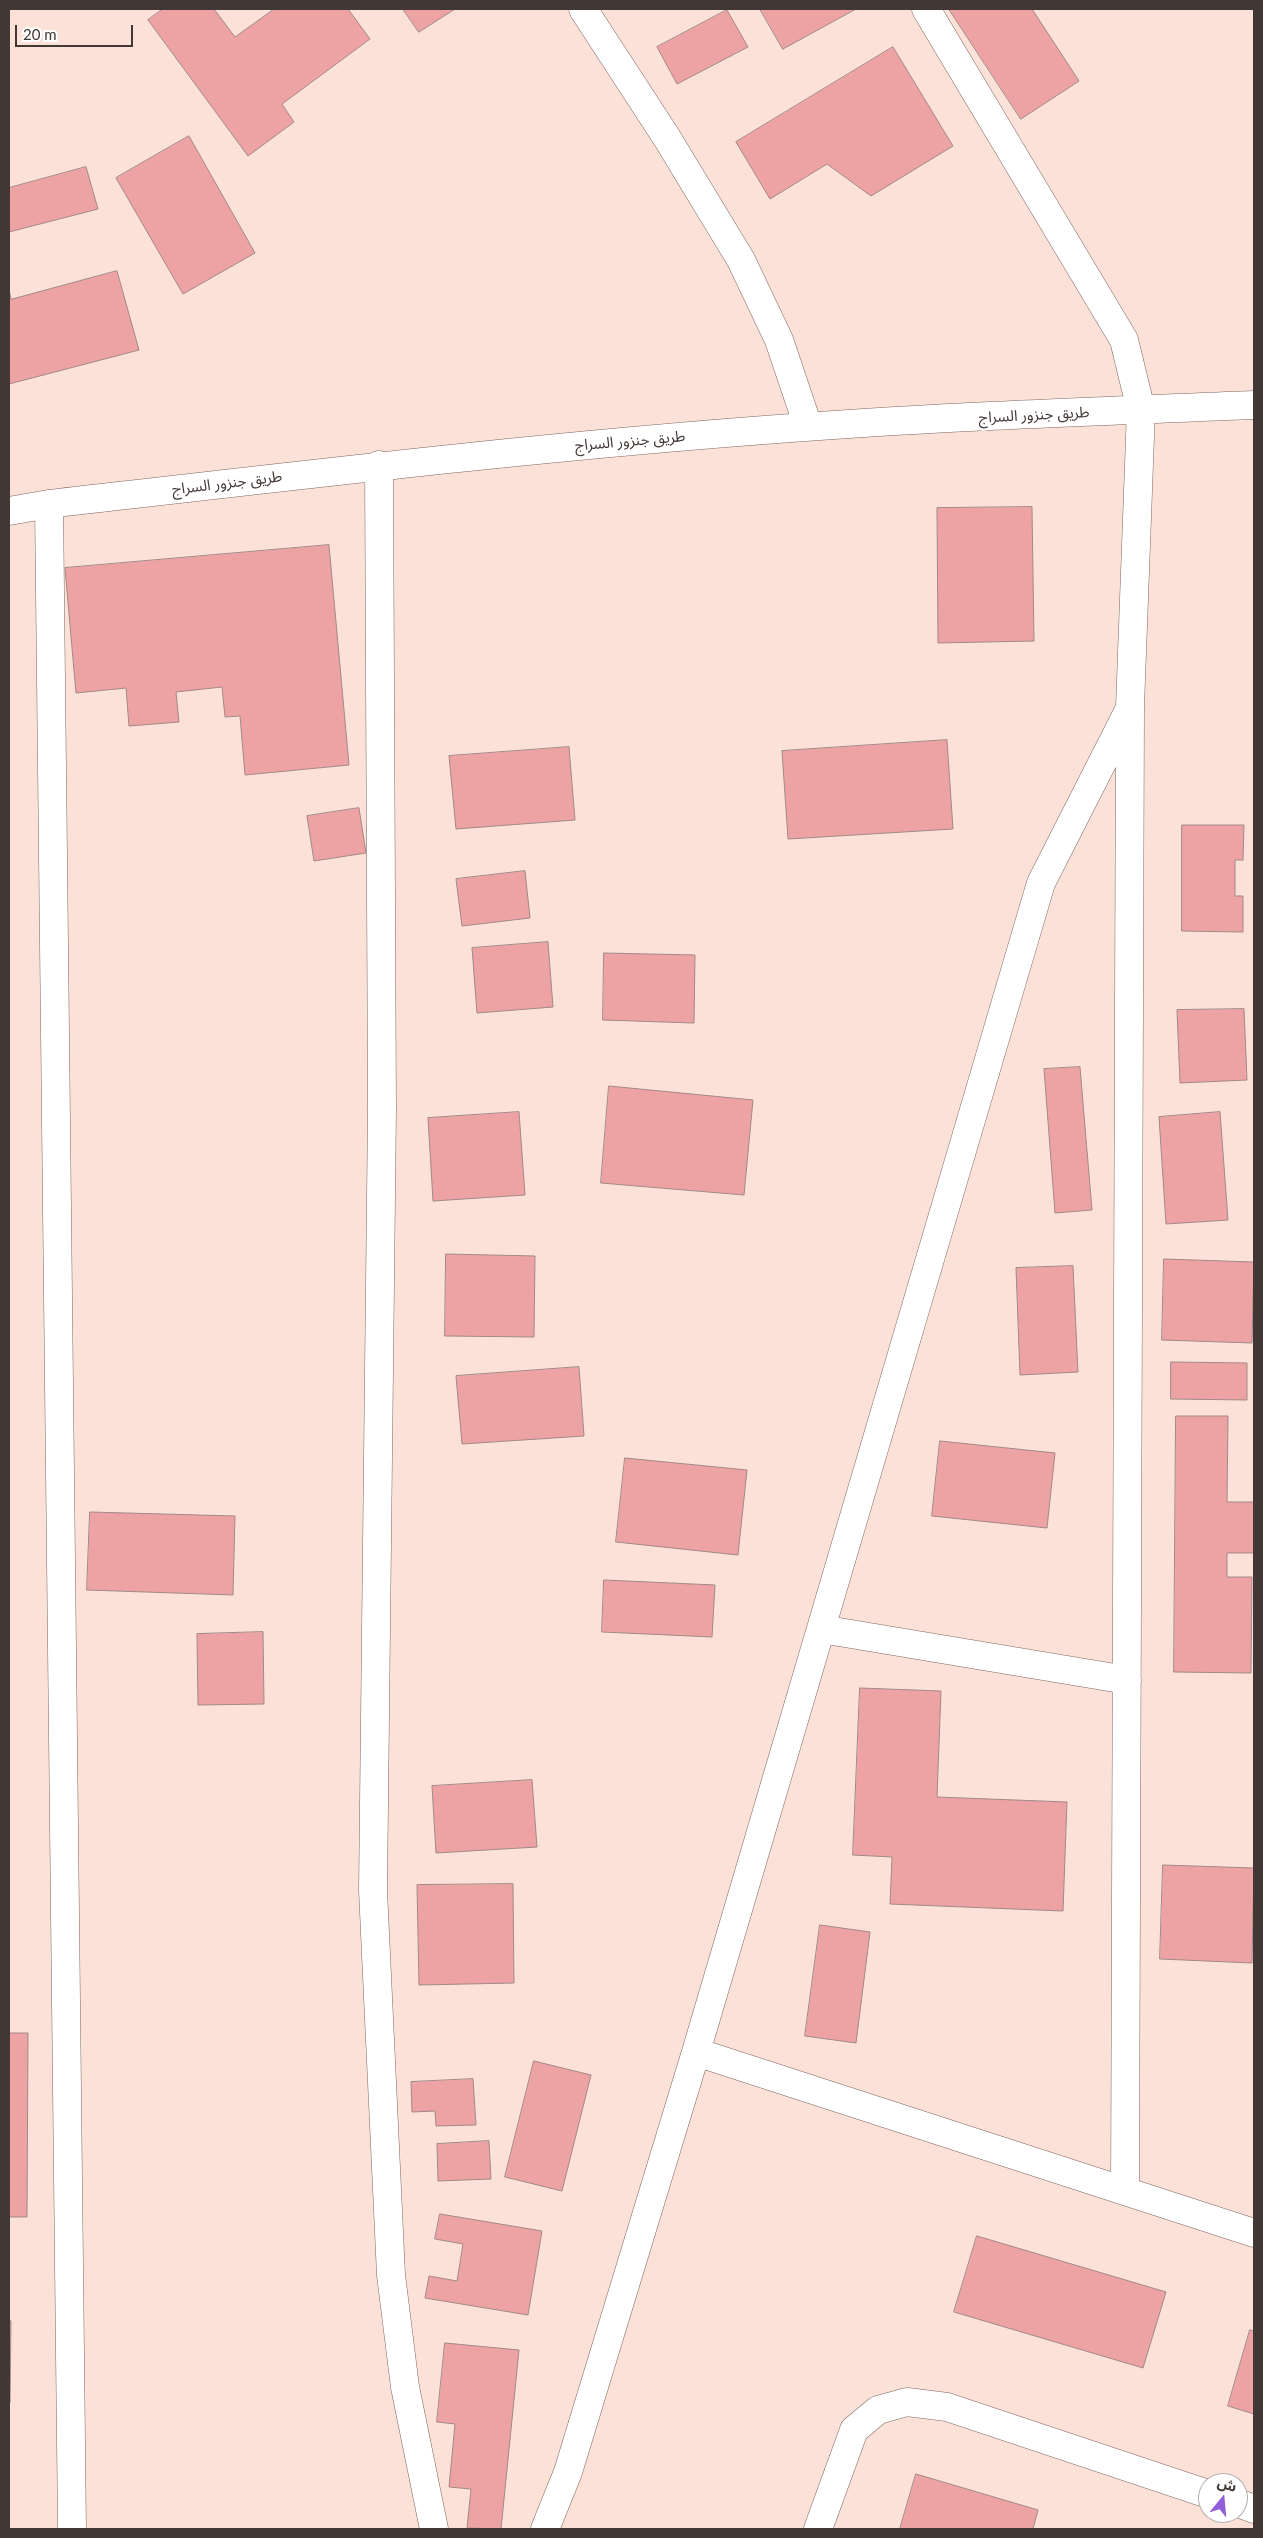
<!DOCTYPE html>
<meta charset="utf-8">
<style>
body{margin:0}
#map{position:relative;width:1263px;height:2538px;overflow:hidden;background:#fce1d9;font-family:Lato,"Noto Sans Arabic",sans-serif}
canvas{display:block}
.frame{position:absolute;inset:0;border:10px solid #413734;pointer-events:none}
.north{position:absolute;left:1198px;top:2473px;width:50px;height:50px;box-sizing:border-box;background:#fff;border:1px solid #b3afae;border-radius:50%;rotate:17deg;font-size:14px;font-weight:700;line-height:20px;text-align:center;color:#413734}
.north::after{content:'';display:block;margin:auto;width:18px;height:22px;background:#905ed7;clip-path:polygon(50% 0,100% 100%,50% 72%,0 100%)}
.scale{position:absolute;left:15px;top:25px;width:118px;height:22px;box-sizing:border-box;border:2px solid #413734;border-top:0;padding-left:6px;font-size:15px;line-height:18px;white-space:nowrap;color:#413734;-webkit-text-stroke:4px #fff;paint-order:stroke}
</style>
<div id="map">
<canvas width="1263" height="2538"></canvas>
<div class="frame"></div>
<div class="north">ش</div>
<div class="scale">20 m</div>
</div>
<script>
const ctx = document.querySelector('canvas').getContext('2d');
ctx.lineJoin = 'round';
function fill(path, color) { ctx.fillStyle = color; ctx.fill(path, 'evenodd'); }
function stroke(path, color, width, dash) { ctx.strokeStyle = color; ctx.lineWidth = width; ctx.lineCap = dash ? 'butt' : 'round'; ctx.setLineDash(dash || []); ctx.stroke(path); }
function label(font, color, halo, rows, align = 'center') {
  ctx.font = font + ' Lato,"Noto Sans Arabic",sans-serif'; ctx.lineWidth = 4.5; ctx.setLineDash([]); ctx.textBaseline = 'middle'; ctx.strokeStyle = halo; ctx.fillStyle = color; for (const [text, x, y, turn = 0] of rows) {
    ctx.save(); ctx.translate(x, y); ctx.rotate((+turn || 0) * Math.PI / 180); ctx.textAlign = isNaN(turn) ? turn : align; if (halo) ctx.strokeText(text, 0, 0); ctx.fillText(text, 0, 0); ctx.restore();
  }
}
const building = new Path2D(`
 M163 9H214L235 37 274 9H348L370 39 282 104 294 122 248 156 148 20Z
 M403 9H455L419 32Z
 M760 9H856L783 49Z
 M949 9H1032L1079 81 1021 119Z
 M727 10 748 47 677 84 657 47Z
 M893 47 953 146 871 196 827 164 770 199 736 142Z
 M189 136 255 253 183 294 116 178Z
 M86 167 98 209 9 232V188Z
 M117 271 139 350 9 384V289L11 299Z
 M1032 507 1034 641 938 643 937 508Z
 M329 545 349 765 245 775 240 716 225 717 222 687 176 692 179 722 129 726 126 688 76 693 65 568Z
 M947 740 953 829 788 839 782 751Z
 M569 747 575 820 456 829 449 756Z
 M359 808 366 853 314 861 307 816Z
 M1182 825H1244L1243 860H1235V896H1243V932L1182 931Z
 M525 871 530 918 462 926 456 879Z
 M548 942 553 1007 477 1013 472 948Z
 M604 953 695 955 694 1023 603 1020Z
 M1244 1009 1247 1080 1180 1083 1177 1010Z
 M1080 1067 1092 1210 1055 1213 1044 1069Z
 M609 1086 753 1100 744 1195 601 1183Z
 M519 1112 525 1195 433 1201 428 1118Z
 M1220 1112 1228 1220 1166 1224 1159 1117Z
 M446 1254 535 1256 534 1337 445 1336Z
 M1164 1259 1254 1262 1252 1343 1162 1340Z
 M1073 1266 1078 1372 1020 1375 1016 1268Z
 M1171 1362 1247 1363V1400L1171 1399Z
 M579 1367 584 1436 462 1444 456 1376Z
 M1176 1416H1228L1227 1502H1254V1553H1227V1577H1252L1251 1673 1174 1672Z
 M940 1441 1055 1453 1047 1528 932 1516Z
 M625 1458 747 1470 738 1555 616 1542Z
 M90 1512 235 1516 233 1595 87 1590Z
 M604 1580 715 1585 712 1637 602 1632Z
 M263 1632 264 1704 198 1705 197 1634Z
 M860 1688 941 1691 937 1797 1067 1802 1063 1911 890 1904 892 1857 853 1855Z
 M532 1780 537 1847 436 1853 432 1786Z
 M1163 1865 1254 1868 1252 1963 1160 1959Z
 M513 1884 514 1983 419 1985 417 1885Z
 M820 1925 870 1932 856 2043 805 2036Z
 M9 2033H28L27 2217H9Z
 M534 2061 591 2075 562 2191 505 2177Z
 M473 2079 476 2125 436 2126 435 2111 412 2112 411 2082Z
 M489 2141 491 2179 438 2181 437 2144Z
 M440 2214 542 2231 528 2315 425 2298 429 2276 457 2281 463 2244 435 2239Z
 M977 2236 1166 2292 1143 2368 954 2312Z
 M9 2320 11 2321 10 2403H9Z
 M1250 2330 1254 2331V2414L1228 2406Z
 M445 2343 519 2350 501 2529 467 2528 471 2489 449 2487 455 2424 437 2422Z
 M916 2474 1038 2510 1033 2529H900Z`);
const minor = new Path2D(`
 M583 9 667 138 741 260 779 340 808 426
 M926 9 1124 340 1141 410 1130 707 1125 2190
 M379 465 382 1110 373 1890 391 2275 405 2387 434 2529
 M49 504 72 2529
 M9 511 49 504C301 475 552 445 805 427 954 416 1105 411 1254 405
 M821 1629 1127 1680
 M696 2052 1254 2233
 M1238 2503 1254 2509
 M545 2529 568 2472 696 2052 1041 883 1128 712
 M818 2529 854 2430 878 2410 907 2402 947 2407 1208 2494`);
const streetNames = [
 ["طريق جنزور السراج",1034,415,-3],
 ["طريق جنزور السراج",630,441,-5],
 ["طريق جنزور السراج",227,483,-7]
];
fill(building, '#eda3a4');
stroke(building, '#a28887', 1);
stroke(minor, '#7d665f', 29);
stroke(minor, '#fff', 28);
label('15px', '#413734', '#fff', streetNames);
</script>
